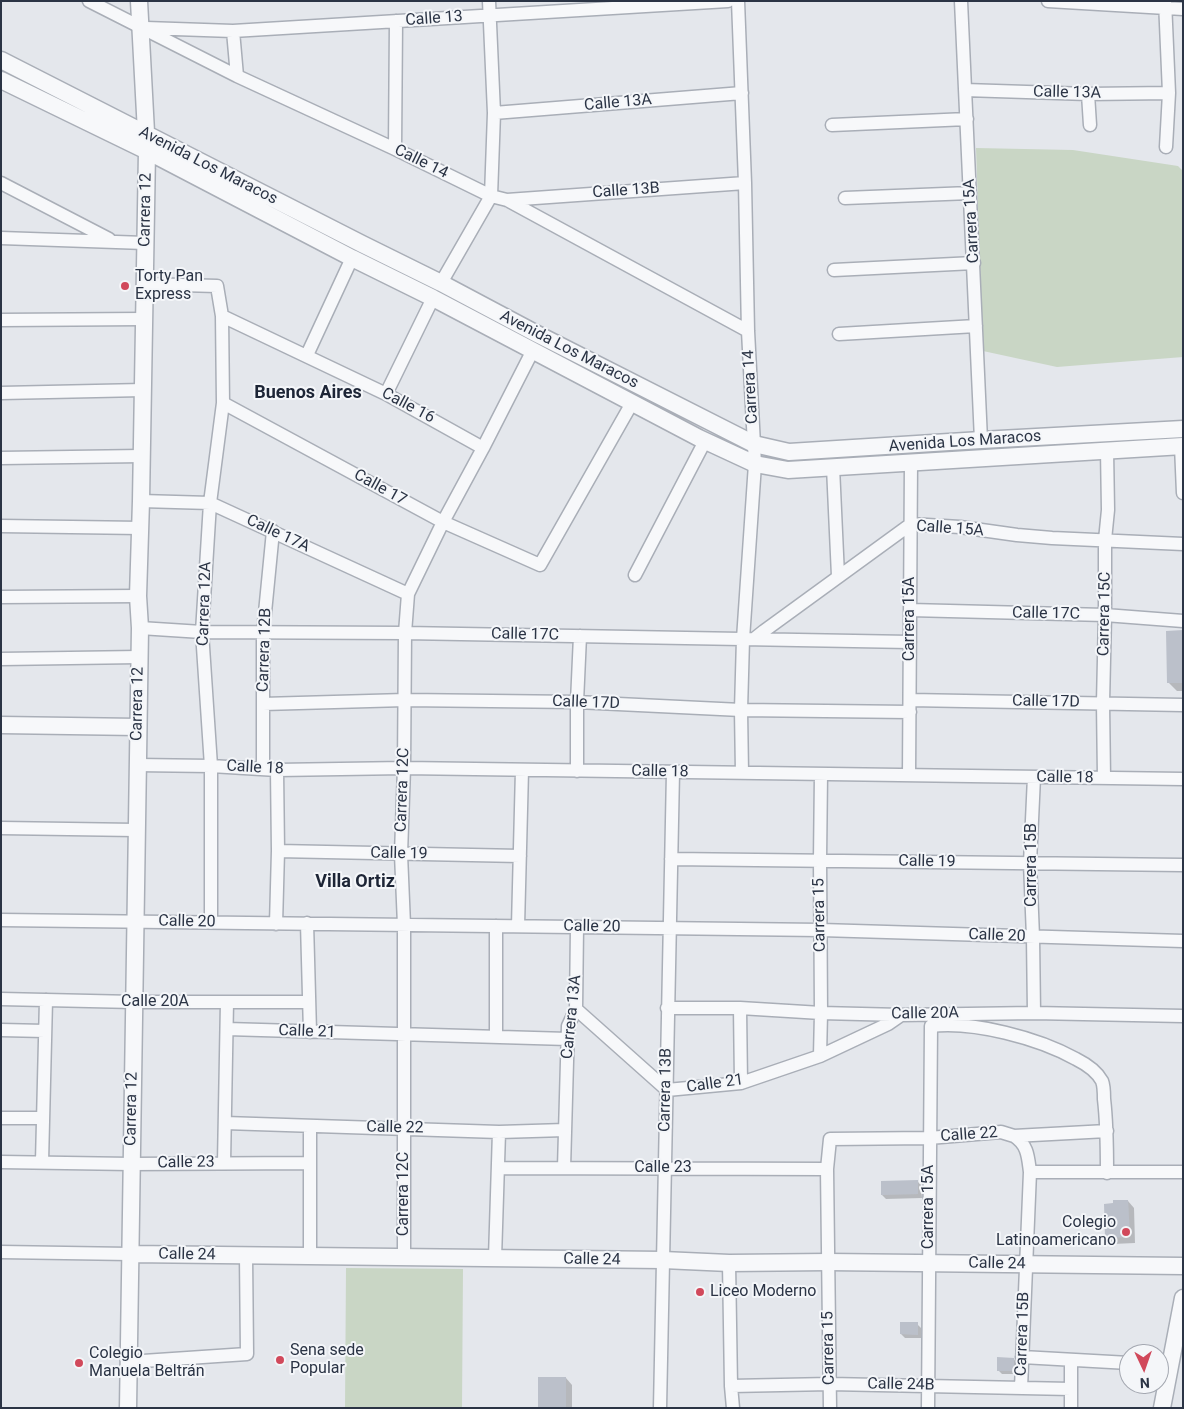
<!DOCTYPE html>
<meta charset="utf-8">
<style>
body{margin:0}
#map{position:relative;width:1184px;height:1409px;overflow:hidden;background:#e4e7ec;font-family:Roboto,sans-serif}
canvas{display:block}
.frame{position:absolute;inset:0;border:2px solid #2b3445;pointer-events:none}
.north{position:absolute;left:1119px;top:1344px;width:50px;height:50px;box-sizing:border-box;background:#f4f6f9;border:1px solid #a4a8b1;border-radius:50%;rotate:177deg;font-size:14px;font-weight:700;line-height:20px;text-align:center;color:#2b3445}
.north::after{content:'';display:block;margin:auto;width:18px;height:22px;background:#d1495b;clip-path:polygon(50% 0,100% 100%,50% 72%,0 100%)}
</style>
<div id="map">
<canvas width="1184" height="1409"></canvas>
<div class="frame"></div>
<div class="north">N</div>
</div>
<script>
const ctx = document.querySelector('canvas').getContext('2d');
ctx.lineJoin = 'round';
function fill(path, color) { ctx.fillStyle = color; ctx.fill(path, 'evenodd'); }
function stroke(path, color, width, dash) { ctx.strokeStyle = color; ctx.lineWidth = width; ctx.lineCap = dash ? 'butt' : 'round'; ctx.setLineDash(dash || []); ctx.stroke(path); }
function label(font, color, halo, rows, align = 'center') {
  ctx.font = font + ' Roboto,sans-serif'; ctx.lineWidth = 4; ctx.setLineDash([]); ctx.textBaseline = 'middle'; ctx.strokeStyle = halo; ctx.fillStyle = color; for (const [text, x, y, turn = 0] of rows) {
    ctx.save(); ctx.translate(x, y); ctx.rotate((+turn || 0) * Math.PI / 180); ctx.textAlign = isNaN(turn) ? turn : align; if (halo) ctx.strokeText(text, 0, 0); ctx.fillText(text, 0, 0); ctx.restore();
  }
}
const green = new Path2D(`
 M976 148 1073 150 1178 166 1183 171V357L1057 367 983 351Z
 M346 1268 463 1269 462 1408H345Z`);
const shadow = new Path2D(`
 M1183 632V691H1177L1168 682Z
 M917 1181 921 1185 922 1198 886 1199 882 1195Z
 M1128 1201 1134 1208 1135 1243 1113 1244 1106 1237Z
 M917 1324 921 1328V1338H905L901 1334Z
 M1013 1359 1018 1363 1017 1374H1002L998 1370Z
 M566 1378 572 1385V1408H540Z`);
const building = new Path2D(`
 M1183 630V683H1167L1166 631Z
 M918 1180V1194L881 1195V1181Z
 M1113 1200H1128L1130 1237 1105 1238 1104 1204 1113 1203Z
 M900 1322H918V1335L900 1334Z
 M997 1357 1014 1358V1371H997Z
 M538 1377H566V1408H538Z`);
const minor = new Path2D(`
 M89 1 237 76 395 149 491 196 507 200 748 331
 M738 1 745 183 748 331 755 464 743 639 741 710 742 773
 M961 1 981 440
 M1048 1 1183 9
 M1165 1 1169 93 1166 147
 M146 28 233 31 728 1
 M233 31 237 76
 M965 90 1088 94 1169 93
 M1088 94 1090 125
 M494 113 742 93
 M832 125 967 119
 M395 149 396 21
 M1 183 109 239
 M845 198 970 193
 M507 200 745 183
 M1 238 145 243
 M834 270 974 263
 M441 283 491 196 494 113 489 1
 M145 284 217 286 222 316 223 403 210 503 202 632 211 766V922
 M222 316 386 394 483 448
 M1 320 144 319
 M839 334 976 326
 M307 355 352 258
 M1 393 143 390
 M386 394 433 298
 M223 403 443 522 540 565 632 403
 M1181 446 1183 493
 M1 458 142 456
 M833 467 838 576
 M141 501 210 503 408 594
 M1 526 141 528
 M635 575 705 441
 M1 597 138 596
 M910 610 1105 615 1183 621
 M140 628 202 632 405 633 910 642
 M754 639 764 631 911 524 960 527 1017 535 1052 538 1183 544
 M1 659 139 657
 M910 700 1183 705
 M263 704 405 700 577 702 741 710 910 712
 M137 765 211 766 277 770 404 768 1183 779
 M263 769V633L273 531
 M577 771V702L580 636
 M909 775 911 462
 M1034 777 1030 863 1033 937 1034 1013
 M1104 778 1103 703 1105 615V540L1108 510 1107 450
 M1 828 136 830
 M278 851 520 856
 M671 859 1183 865
 M1 920 821 930 1183 941
 M307 923 310 1032
 M276 924 278 851 277 770
 M518 926 522 770
 M1 999 134 1002H309
 M667 1008H740L821 1013 901 1015 1034 1013 1183 1016
 M740 1008 741 1083
 M576 1009 667 1090 741 1083 820 1056 888 1024 901 1015
 M931 1026C974 1021 1038 1038 1076 1059 1086 1064 1096 1070 1102 1081 1104 1086 1104 1094 1104 1099 1107 1124 1107 1148 1107 1173
 M227 1029 568 1039
 M1 1030 45 1031
 M496 1036V926
 M820 1056 821 1013 820 860 821 774
 M1 1118H43
 M225 1123 499 1132 565 1130
 M310 1126V1256
 M1014 1136C1028 1145 1028 1157 1030 1172L1021 1388
 M1 1162 131 1164 310 1163
 M42 1162 46 1000
 M224 1163 227 1002
 M499 1168 827 1169
 M564 1168 568 1026 576 1009 577 927
 M1030 1172H1183
 M1 1252 130 1254
 M404 1257V925L401 854 404 768 405 633 408 594 443 522 483 448 532 352
 M495 1258 499 1132
 M729 1263 731 1386 733 1408
 M1022 1357 1129 1363
 M1071 1360V1408
 M128 1362 247 1354 246 1256
 M731 1386 830 1384 1071 1389
 M660 1408 673 772
 M830 1408 827 1169 830 1139 929 1138 1001 1132 1014 1136 1107 1131
 M928 1408 931 1026`);
const tertiary = new Path2D(`
 M1 60 362 244 441 283 537 334 754 444 789 452 981 440 1183 429
 M1 80 147 151 352 258 433 298 699 438 755 464 788 470 1183 446
 M1 725 138 727
 M130 1254 663 1260 729 1263 828 1262 1183 1266
 M128 1408 140 628 138 596 141 501 147 151 139 1
 M1162 1408 1183 1298`);
const markers = [
 [125,286,5,"#d1495b"],
 [1126,1232,5,"#d1495b"],
 [700,1292,5,"#d1495b"],
 [280,1360,5,"#d1495b"],
 [79,1363,5,"#d1495b"]
];
const streetNames = [
 ["Calle 13",434,19,-4],
 ["Calle 13A",1067,93,1],
 ["Calle 13A",618,103,-5],
 ["Calle 14",421,162,26],
 ["Avenida Los Maracos",208,166,27],
 ["Calle 13B",626,191,-4],
 ["Carrera 12",146,210,-89],
 ["Carrera 15A",972,221,-93],
 ["Avenida Los Maracos",569,350,27],
 ["Carrera 14",751,387,-93],
 ["Calle 16",408,406,28],
 ["Avenida Los Maracos",965,442,-4],
 ["Calle 17",380,488,29],
 ["Calle 15A",950,529,4],
 ["Calle 17A",278,534,25],
 ["Carrera 12A",205,604,-88],
 ["Calle 17C",1046,614,1],
 ["Carrera 15C",1105,614,-89],
 ["Carrera 15A",910,619,-90],
 ["Calle 17C",525,635,1],
 ["Carrera 12B",265,650,-88],
 ["Calle 17D",1046,702,1],
 ["Calle 17D",586,703,2],
 ["Carrera 12",138,704,-89],
 ["Calle 18",255,768,3],
 ["Calle 18",660,772,1],
 ["Calle 18",1065,778,1],
 ["Carrera 12C",403,790,-88],
 ["Calle 19",399,854,1],
 ["Calle 19",927,862,1],
 ["Carrera 15B",1032,865,-90],
 ["Carrera 15",820,915,-91],
 ["Calle 20",187,922,1],
 ["Calle 20",592,927,1],
 ["Calle 20",997,936,2],
 ["Calle 20A",155,1002],
 ["Calle 20A",925,1014,-1],
 ["Carrera 13A",572,1017,-84],
 ["Calle 21",307,1032,2],
 ["Calle 21",715,1084,-8],
 ["Carrera 13B",666,1090,-89],
 ["Carrera 12",132,1109,-89],
 ["Calle 22",395,1128,1],
 ["Calle 22",969,1135,-4],
 ["Calle 23",186,1163,-1],
 ["Calle 23",663,1168],
 ["Carrera 12C",404,1194,-90],
 ["Carrera 15A",929,1207,-90],
 ["Calle 24",187,1255,1],
 ["Calle 24",592,1260,1],
 ["Calle 24",997,1264,1],
 ["Carrera 15B",1023,1334,-88],
 ["Carrera 15",829,1348,-91],
 ["Calle 24B",901,1385,1]
];
const poiNames = [
 ["Torty Pan",135,277],
 ["Express",135,295],
 ["Colegio",1116,1223,"right"],
 ["Latinoamericano",1116,1241,"right"],
 ["Liceo Moderno",710,1292],
 ["Sena sede",290,1351],
 ["Popular",290,1369],
 ["Colegio",89,1354],
 ["Manuela Beltrán",89,1372]
];
const neighbourhoodNames = [
 ["Buenos Aires",308,393],
 ["Villa Ortiz",355,882]
];
fill(green, '#c9d6c5');
fill(shadow, '#0003');
fill(building, '#bbc0ca');
stroke(minor, '#a9aeb7', 15);
stroke(tertiary, '#a9aeb7', 19);
stroke(minor, '#f7f8fa', 12);
stroke(tertiary, '#f7f8fa', 16);
for (const [x, y, r, color] of markers) { const dot = new Path2D(); dot.arc(x, y, r, 0, 2 * Math.PI); ctx.fillStyle = color; ctx.fill(dot); stroke(dot, '#f4f6f9', 2); }
label('16px', '#2b3445', '#f4f6f9', streetNames);
label('16px', '#2b3445', '#f4f6f9', poiNames, 'left');
label('bold 18px', '#1d2536', '#f4f6f9', neighbourhoodNames);
</script>
